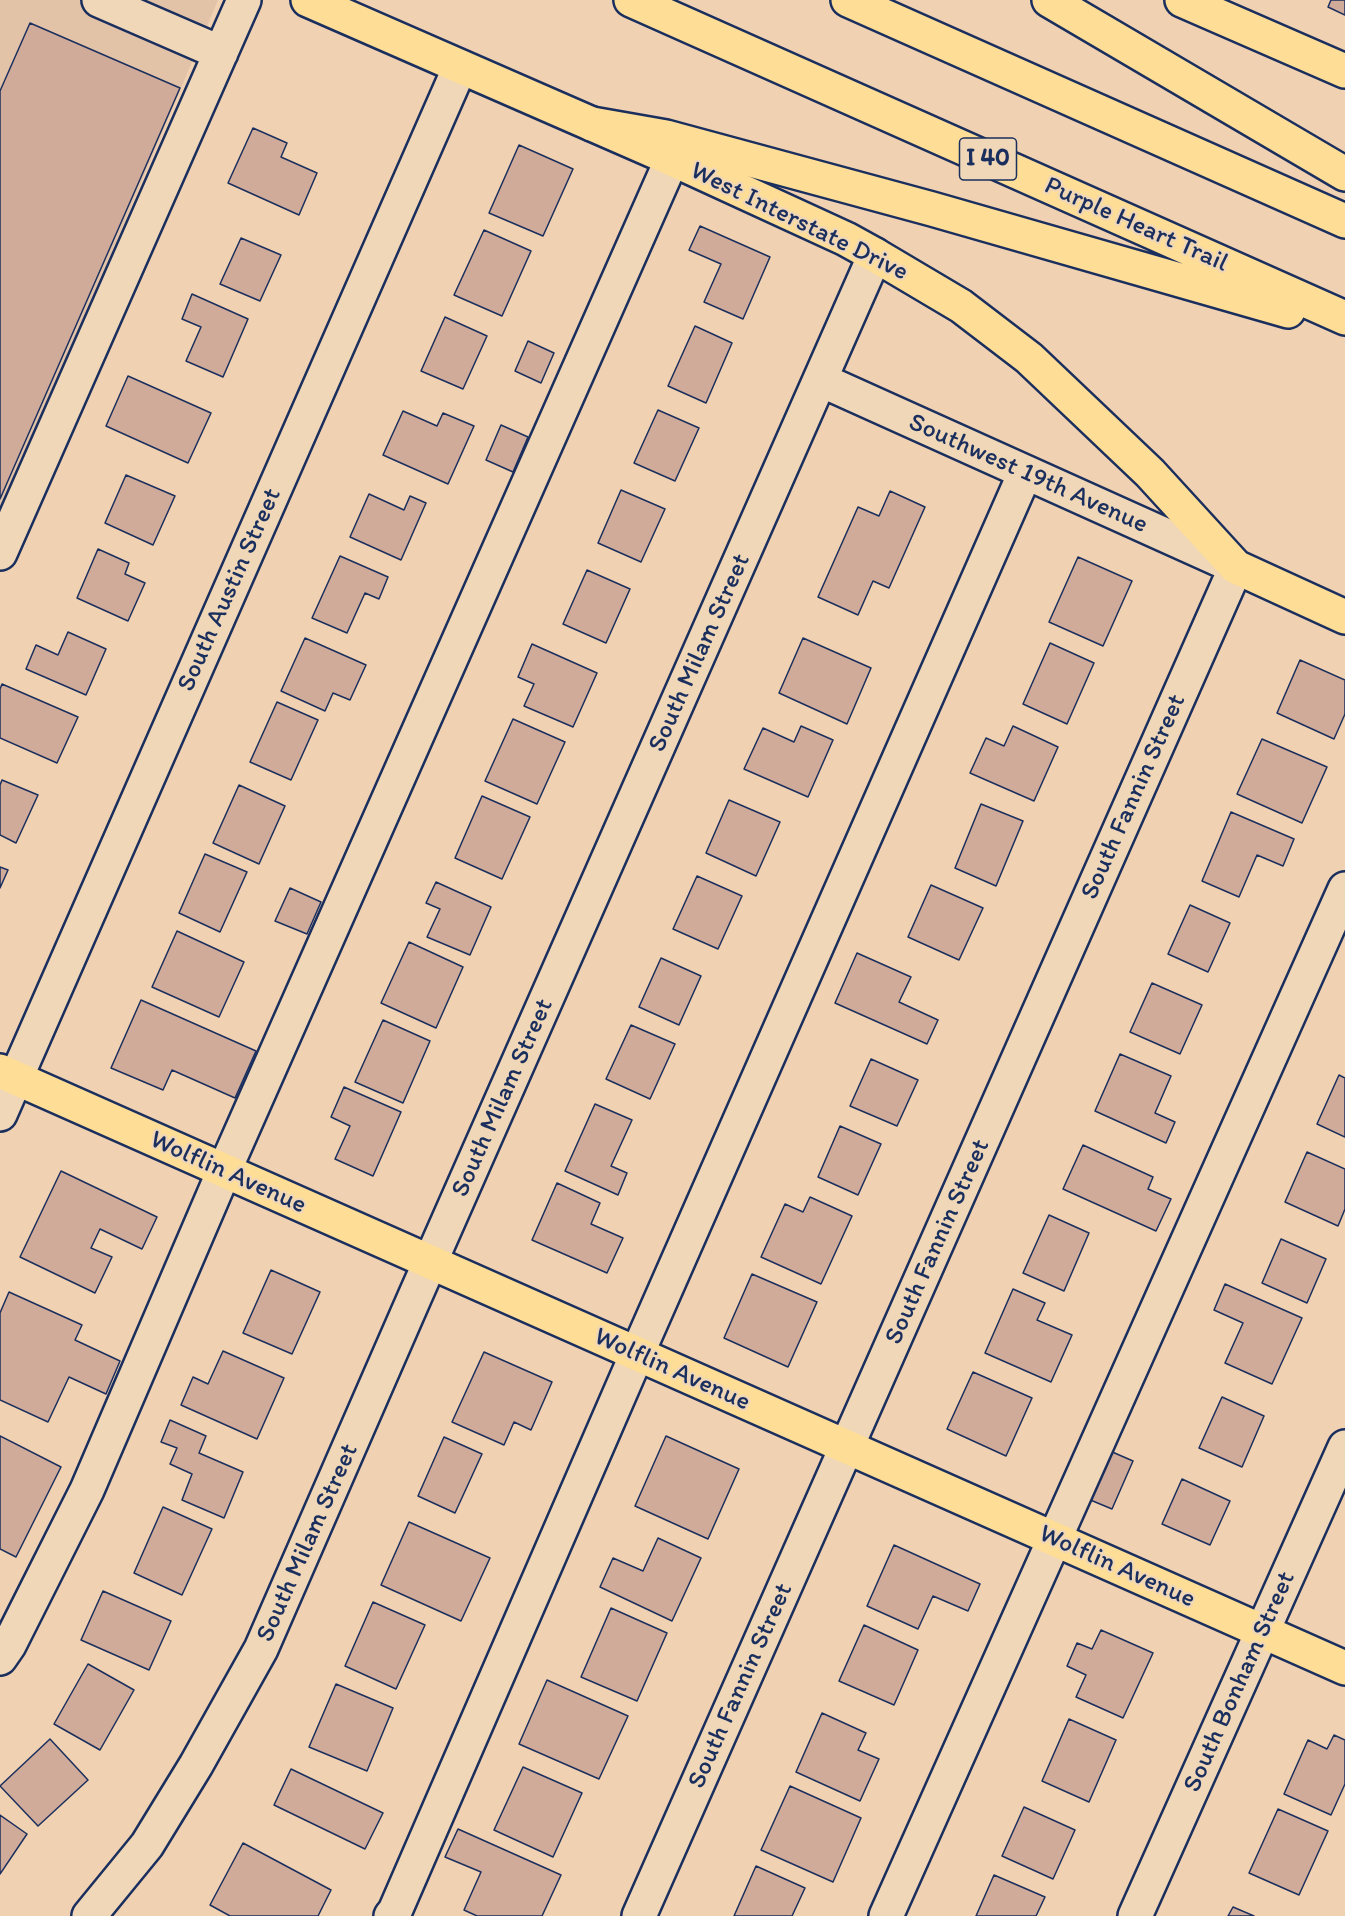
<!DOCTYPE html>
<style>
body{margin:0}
canvas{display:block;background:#f0d1b1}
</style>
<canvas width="1345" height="1916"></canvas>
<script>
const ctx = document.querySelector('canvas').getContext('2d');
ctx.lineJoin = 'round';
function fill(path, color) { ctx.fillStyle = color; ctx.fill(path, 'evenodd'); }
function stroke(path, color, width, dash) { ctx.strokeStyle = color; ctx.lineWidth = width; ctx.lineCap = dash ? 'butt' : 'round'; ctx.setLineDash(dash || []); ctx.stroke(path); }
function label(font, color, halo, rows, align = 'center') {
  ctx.font = font + ' Itim,sans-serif'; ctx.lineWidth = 4.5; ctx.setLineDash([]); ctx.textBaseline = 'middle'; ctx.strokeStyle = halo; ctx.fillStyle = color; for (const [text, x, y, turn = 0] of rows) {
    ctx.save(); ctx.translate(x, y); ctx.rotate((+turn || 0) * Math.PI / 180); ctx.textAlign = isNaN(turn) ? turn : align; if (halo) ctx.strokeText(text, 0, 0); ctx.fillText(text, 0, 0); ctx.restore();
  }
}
const built = new Path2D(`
 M0 0H218L0 518Z`);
const building = new Path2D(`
 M1331 0H1345V15L1328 7Z
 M30 23 180 88 0 499V91Z
 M253 128 287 143 281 157 317 173 299 215 228 183Z
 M519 145 573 169 543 236 489 213Z
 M700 226 770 257 743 319 704 302 721 264 689 250Z
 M484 230 531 251 502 316 454 295Z
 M241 238 281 255 260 301 220 284Z
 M192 294 248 319 223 377 186 361 201 327 182 319Z
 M445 317 487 336 463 389 421 371Z
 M695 326 732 343 706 403 668 386Z
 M528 341 554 353 541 383 515 371Z
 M128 376 211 413 188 463 106 426Z
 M658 410 699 428 675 481 634 463Z
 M403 411 437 426 443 413 474 426 448 484 383 455Z
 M501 425 528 437 513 472 486 460Z
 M126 475 175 496 153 545 105 523Z
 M621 490 665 509 641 562 598 543Z
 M890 491 925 507 889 588 873 581 858 615 818 597 858 507 879 516Z
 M369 494 404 510 410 496 426 503 401 560 350 537Z
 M98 549 129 563 125 574 145 583 128 621 77 598Z
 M340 556 388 577 379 599 365 593 347 633 312 618Z
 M1078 557 1132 581 1103 646 1049 622Z
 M587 570 630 589 606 643 563 624Z
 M68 632 106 649 86 695 26 669 36 645 58 655Z
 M305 638 366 665 350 700 333 693 325 711 281 691Z
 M803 638 871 668 847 724 779 693Z
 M1050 643 1094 663 1067 724 1023 704Z
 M532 644 597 673 573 727 524 706 534 684 518 677Z
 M1300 660 1345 680V714L1334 739 1277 713Z
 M2 684 78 717 57 763 0 738V689Z
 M277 702 318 720 291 780 250 762Z
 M513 719 565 742 537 804 485 781Z
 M801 726 833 740 808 797 744 769 763 728 794 742Z
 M1013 726 1058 747 1034 801 970 773 986 738 1004 746Z
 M1262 739 1327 767 1302 823 1237 794Z
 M2 780 38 795 16 843 0 835V785Z
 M239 785 285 806 259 864 213 843Z
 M482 796 530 817 502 879 455 858Z
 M729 800 780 822 756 876 706 853Z
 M981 804 1023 821 996 886 955 868Z
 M1231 812 1294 839 1283 866 1257 855 1239 897 1202 881Z
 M205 854 247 872 220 932 179 913Z
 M0 867 8 870 0 888Z
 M697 876 742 896 718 949 673 929Z
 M436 882 491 907 470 955 427 937 440 909 426 903Z
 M931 885 983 908 959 960 908 937Z
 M290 888 321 902 307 934 275 921Z
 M1190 905 1230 923 1208 972 1168 954Z
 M177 931 244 962 219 1017 152 987Z
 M409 942 463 967 436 1028 381 1003Z
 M857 953 911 977 899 1002 938 1020 927 1044 835 1003Z
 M661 958 701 976 679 1025 639 1007Z
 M1152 983 1202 1005 1180 1054 1130 1032Z
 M141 1000 256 1051 235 1098 172 1070 163 1090 111 1068Z
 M383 1020 430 1041 403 1103 355 1082Z
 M631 1025 675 1044 650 1099 606 1079Z
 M1120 1054 1171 1076 1155 1113 1175 1122 1166 1143 1095 1111Z
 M871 1059 918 1080 897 1126 850 1106Z
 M1339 1075 1345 1078V1137L1317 1124Z
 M344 1087 401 1112 373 1176 335 1159 350 1126 331 1117Z
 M595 1104 632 1120 611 1166 627 1173 618 1195 565 1171Z
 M840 1126 881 1144 858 1195 818 1177Z
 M1083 1145 1153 1177 1148 1189 1171 1199 1156 1231 1063 1189Z
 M1307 1152 1345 1169V1209L1338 1226 1285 1202Z
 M61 1171 157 1217 142 1249 100 1229 91 1248 112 1257 95 1293 20 1257Z
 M557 1183 600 1203 591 1224 623 1238 607 1273 532 1240Z
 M810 1197 852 1216 821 1284 761 1257 785 1204 803 1212Z
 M1049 1215 1089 1233 1064 1291 1023 1273Z
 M1281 1239 1326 1259 1307 1303 1262 1283Z
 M271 1270 320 1292 292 1354 243 1333Z
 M752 1274 817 1302 788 1367 724 1338Z
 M1225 1284 1302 1318 1272 1384 1225 1363 1243 1323 1214 1310Z
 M1013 1289 1045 1303 1037 1320 1072 1335 1051 1382 985 1353Z
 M9 1292 82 1325 75 1340 120 1361 106 1394 69 1377 48 1422 0 1400V1313Z
 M223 1351 284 1378 257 1439 181 1405 193 1377 208 1384Z
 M484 1352 552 1382 531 1430 514 1422 504 1445 452 1422Z
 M973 1372 1032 1398 1006 1456 947 1429Z
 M1222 1397 1264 1416 1242 1467 1199 1448Z
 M170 1420 206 1436 199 1453 243 1472 224 1518 182 1500 192 1474 170 1464 177 1448 161 1442Z
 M0 1436 61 1467 16 1557 0 1549Z
 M666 1436 739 1469 708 1539 635 1506Z
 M444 1437 482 1454 455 1513 418 1496Z
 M1110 1451 1133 1461 1112 1509 1088 1499Z
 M1182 1479 1230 1501 1210 1545 1162 1524Z
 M163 1507 212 1529 182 1595 134 1573Z
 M409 1522 490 1558 461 1621 381 1585Z
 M658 1538 701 1558 672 1621 600 1587 613 1558 643 1571Z
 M894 1545 980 1584 968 1611 933 1596 918 1629 867 1606Z
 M103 1591 171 1621 149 1670 81 1640Z
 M373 1602 425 1625 396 1689 345 1666Z
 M611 1608 667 1633 637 1701 581 1677Z
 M864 1625 918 1650 894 1705 839 1681Z
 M1101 1630 1153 1653 1123 1718 1076 1697 1086 1675 1067 1666 1077 1643 1092 1649Z
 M88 1664 134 1690 100 1750 54 1724Z
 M547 1680 628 1716 599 1779 519 1744Z
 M336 1684 393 1708 367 1771 309 1747Z
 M822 1713 866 1733 858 1750 879 1759 860 1801 796 1772Z
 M1069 1719 1116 1740 1089 1802 1042 1781Z
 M1334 1735 1345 1740V1784L1331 1815 1284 1794 1308 1740 1327 1749Z
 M50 1739 88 1780 38 1826 0 1786Z
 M523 1767 582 1793 553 1857 494 1830Z
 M291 1769 383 1813 365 1849 274 1805Z
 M790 1786 861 1818 833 1882 761 1850Z
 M1024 1807 1075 1830 1053 1879 1002 1856Z
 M1278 1809 1328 1831 1299 1895 1249 1873Z
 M0 1815 27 1834 0 1874Z
 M458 1829 561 1875 542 1916H477L464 1910 481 1872 445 1857Z
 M243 1843 331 1890 318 1916H230L210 1905Z
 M756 1866 805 1888 792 1916H734Z
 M994 1875 1045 1897 1036 1916H976Z
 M1233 1907 1254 1916H1228Z`);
const minor = new Path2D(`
 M99 0 221 53
 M0 553 244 0
 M0 1114 460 67
 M0 1658 9 1645 87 1490 224 1171 672 159
 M89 1916 147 1845 196 1765 261 1649 416 1294 875 255
 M391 1916 395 1911 637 1354 1025 473
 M639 1916 1236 567 821 380
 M886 1916 1345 889
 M1135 1916 1345 1447`);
const major = new Path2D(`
 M308 0 672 159 846 239 875 255 961 306 1029 358 1150 473 1236 567 1345 617
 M1182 0 1345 71
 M0 1071 1345 1668`);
const highway = new Path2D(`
 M631 0 1345 318
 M848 0 1345 221
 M1049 0 1345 174
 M592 124 666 137 932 209 1288 311`);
const shields = [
 [988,159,57]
];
const shieldNames = [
 ["I 40",988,159]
];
const streetNames = [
 ["West Interstate Drive",799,222,26],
 ["Purple Heart Trail",1136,225,24],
 ["Southwest 19th Avenue",1028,474,24],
 ["South Austin Street",230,590,-66],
 ["South Milam Street",700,653,-66],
 ["South Fannin Street",1134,797,-66],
 ["South Milam Street",503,1098,-66],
 ["Wolflin Avenue",228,1173,24],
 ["South Fannin Street",938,1242,-66],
 ["Wolflin Avenue",672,1370,24],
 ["South Milam Street",308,1543,-66],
 ["Wolflin Avenue",1117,1567,24],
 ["South Bonham Street",1240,1682,-66],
 ["South Fannin Street",741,1686,-66]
];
fill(built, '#e3c3a8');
fill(building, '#d1ab99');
stroke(building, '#1b2f5e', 1.5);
stroke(minor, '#1b2f5e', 38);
stroke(major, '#1b2f5e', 38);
stroke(highway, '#1b2f5e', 38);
stroke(minor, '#efd7b7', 33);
stroke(major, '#fedd96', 33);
stroke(highway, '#fedd96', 33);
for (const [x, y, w] of shields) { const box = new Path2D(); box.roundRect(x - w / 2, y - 21, w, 42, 4.5); ctx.fillStyle = '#efd7b7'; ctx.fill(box); stroke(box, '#1b2f5e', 1.5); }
label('bold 24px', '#1b2f5e', null, shieldNames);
label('26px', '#1b2f5e', '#efd7b7', streetNames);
</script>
